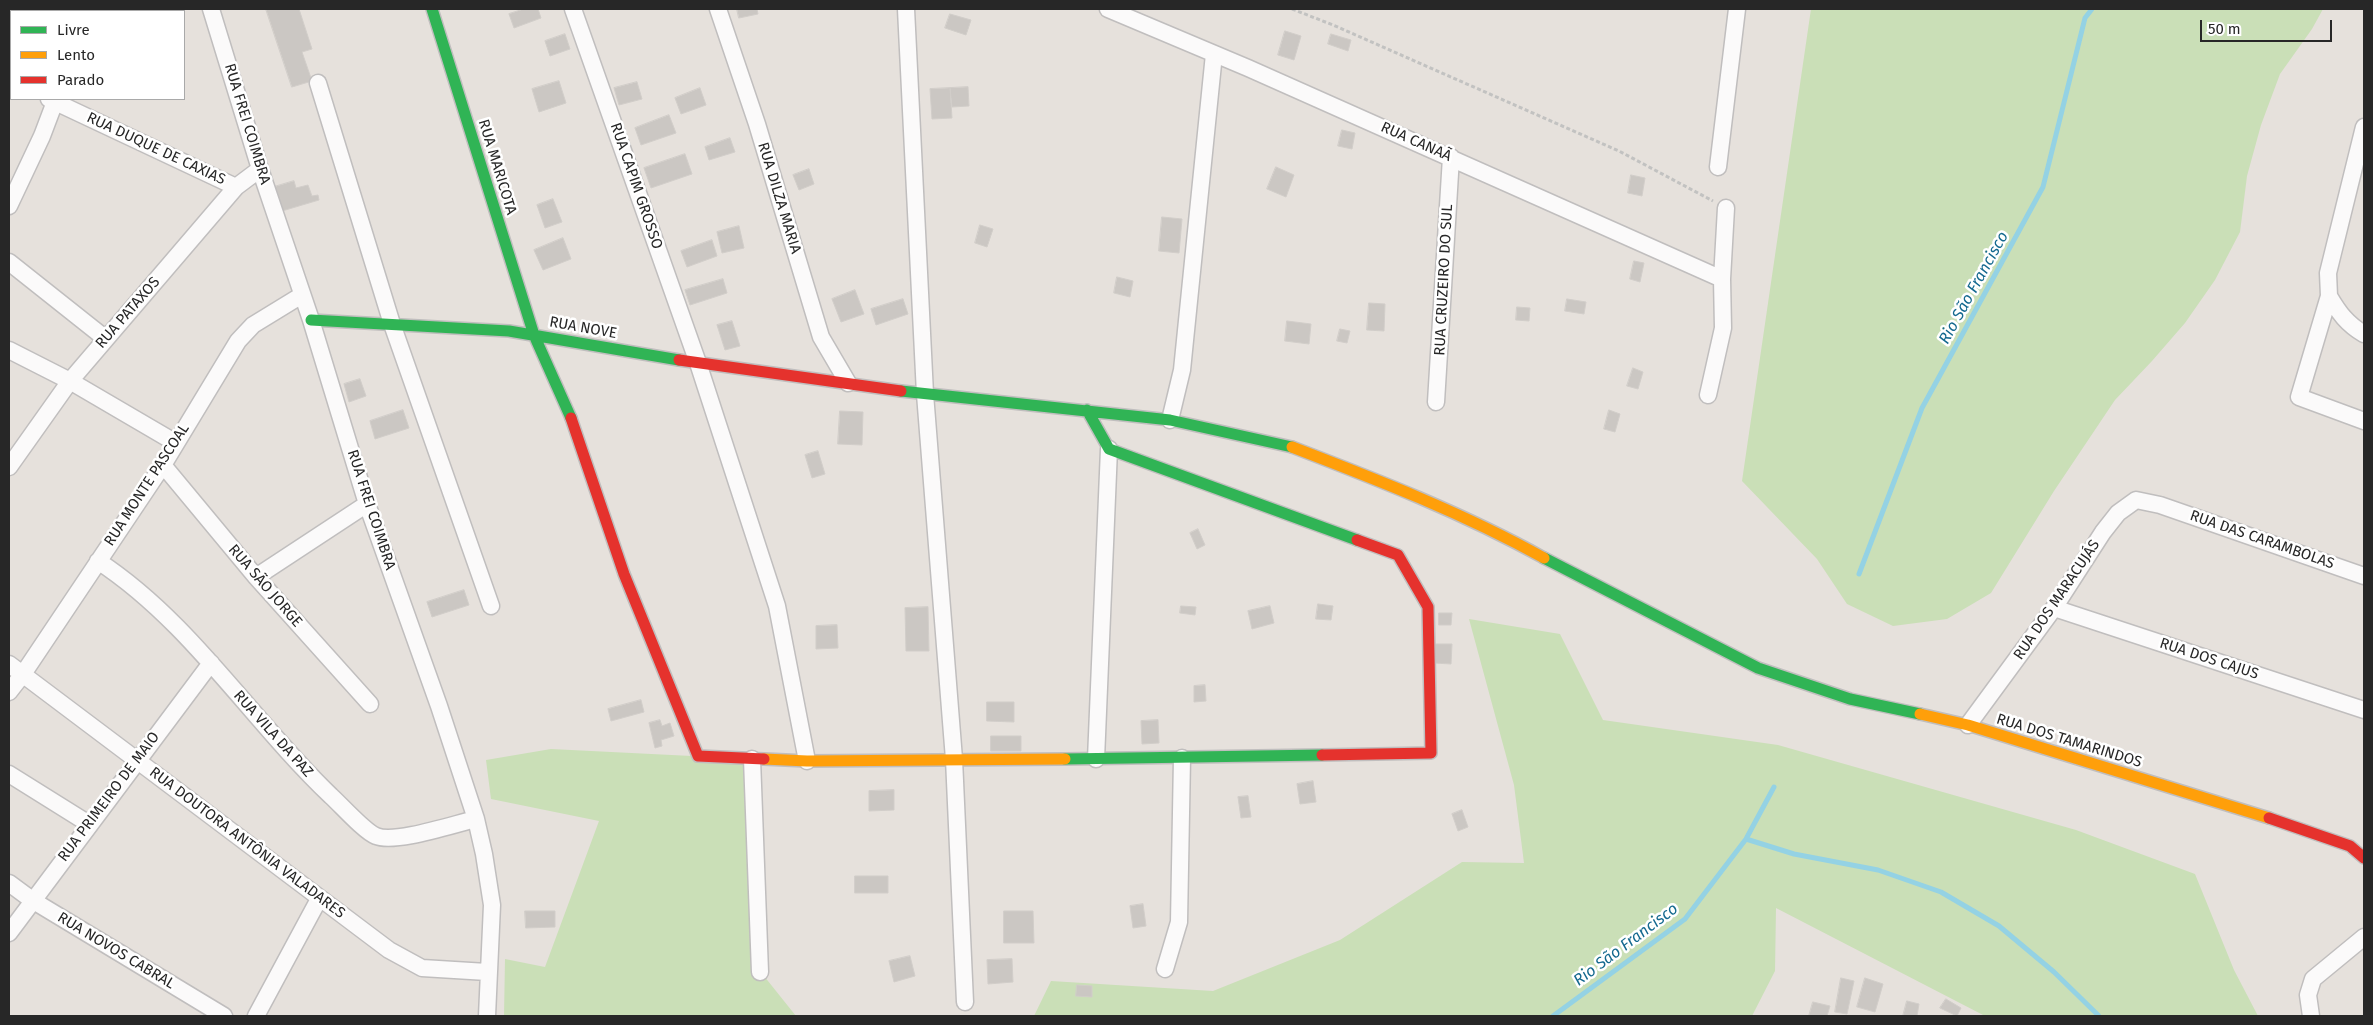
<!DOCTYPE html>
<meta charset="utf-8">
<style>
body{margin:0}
#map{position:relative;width:2373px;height:1025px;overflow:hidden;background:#e6e1dc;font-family:"Fira Sans",sans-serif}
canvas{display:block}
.frame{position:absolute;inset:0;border:10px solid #272727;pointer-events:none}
.legend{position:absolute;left:10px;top:10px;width:175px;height:90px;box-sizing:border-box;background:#fff;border:1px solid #a9a9a9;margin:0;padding:6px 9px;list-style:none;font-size:15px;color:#272727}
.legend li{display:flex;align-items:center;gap:10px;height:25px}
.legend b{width:25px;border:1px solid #a9a9a9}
.scale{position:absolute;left:2200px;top:20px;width:132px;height:22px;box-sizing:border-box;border:2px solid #272727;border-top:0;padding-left:6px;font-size:15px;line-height:18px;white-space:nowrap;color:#272727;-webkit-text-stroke:4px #fff;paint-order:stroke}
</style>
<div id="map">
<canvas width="2373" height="1025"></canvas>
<div class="frame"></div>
<ul class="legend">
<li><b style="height:6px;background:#30b455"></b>Livre</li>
<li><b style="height:6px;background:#ff9f0a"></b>Lento</li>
<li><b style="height:6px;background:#e5322d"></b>Parado</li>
</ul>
<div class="scale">50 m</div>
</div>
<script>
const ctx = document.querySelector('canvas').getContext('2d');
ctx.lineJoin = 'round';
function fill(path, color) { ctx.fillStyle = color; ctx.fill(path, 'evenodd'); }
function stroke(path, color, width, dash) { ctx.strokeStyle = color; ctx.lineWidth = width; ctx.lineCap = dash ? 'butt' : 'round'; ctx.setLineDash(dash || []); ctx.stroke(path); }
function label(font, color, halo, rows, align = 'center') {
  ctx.font = font + ' "Fira Sans",sans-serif'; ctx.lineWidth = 5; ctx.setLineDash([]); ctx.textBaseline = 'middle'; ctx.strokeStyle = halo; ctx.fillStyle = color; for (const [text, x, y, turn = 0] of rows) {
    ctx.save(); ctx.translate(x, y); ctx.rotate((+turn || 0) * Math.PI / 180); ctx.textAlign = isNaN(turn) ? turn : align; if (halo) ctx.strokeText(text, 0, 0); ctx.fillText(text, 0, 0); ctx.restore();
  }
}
const green = new Path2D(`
 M1811 9H2323L2312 29 2280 74 2261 125 2247 176 2240 232 2215 280 2185 323 2152 361 2115 400 2054 491 1991 593 1947 619 1893 626 1847 604 1817 559 1742 481Z
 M1469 619 1560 634 1603 720 1778 745 2076 830 2195 874 2234 970 2258 1016H1985L1776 908 1775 971 1752 1016H1034L1051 981 1213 991 1340 940 1462 862 1524 863 1514 785Z
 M551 749 752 759 760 971 796 1016H504L505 959 545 967 599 821 491 799 486 760Z`);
const stream = new Path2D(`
 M1859 574 1922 408 2043 187 2085 18 2092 9
 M1746 839 1794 854 1878 870 1941 892 1999 926 2054 972 2099 1016
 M1553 1016 1685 919 1746 839 1774 787`);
const building = new Path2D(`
 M266 9H299L312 49 302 52 312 81 292 87Z
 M524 9H538L541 18 514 28 509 14Z
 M737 9H757L758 14 739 18Z
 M950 14 971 20 966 35 945 28Z
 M1285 31 1301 36 1294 60 1278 55Z
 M565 34 570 49 550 56 545 41Z
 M1331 34 1351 40 1348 51 1328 44Z
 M559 81 566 103 539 112 532 89Z
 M637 82 642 99 619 105 614 88Z
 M968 87 969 106 952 107 950 88Z
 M700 88 706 105 681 114 675 98Z
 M950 88 952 118 932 119 930 89Z
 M669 115 676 133 641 145 635 128Z
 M1342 130 1355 133 1352 149 1338 146Z
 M730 138 735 152 709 160 705 147Z
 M685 154 692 174 651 188 644 168Z
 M1276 167 1294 175 1286 197 1267 189Z
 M809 169 814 184 799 190 793 175Z
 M1631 175 1645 178 1642 196 1628 193Z
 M294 181 296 188 308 185 312 196 318 195 319 200 282 211 274 187Z
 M553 199 562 222 545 228 537 205Z
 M1162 217 1182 219 1179 253 1159 251Z
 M980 225 993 229 987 247 975 243Z
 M739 226 744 248 722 253 717 232Z
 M563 238 571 259 543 270 534 250Z
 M712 240 717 256 687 267 681 251Z
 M1634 261 1644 263 1640 282 1630 279Z
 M1117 277 1133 281 1130 297 1114 293Z
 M723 279 727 293 690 305 685 290Z
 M855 290 864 314 841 322 832 299Z
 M903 299 908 314 876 325 871 309Z
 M1567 299 1586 302 1584 314 1565 311Z
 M1369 303 1385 304 1384 331 1367 330Z
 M1517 307 1530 308 1529 321 1516 320Z
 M732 321 740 346 725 350 717 325Z
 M1287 321 1311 324 1309 344 1285 341Z
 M1340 329 1350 331 1347 343 1337 341Z
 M1633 368 1643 372 1638 389 1627 386Z
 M360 379 366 396 349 402 344 384Z
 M403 410 409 428 375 439 370 421Z
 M1609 410 1620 414 1615 432 1604 429Z
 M840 411 863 412 862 445 838 444Z
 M818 451 825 474 812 478 805 455Z
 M1198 529 1205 545 1197 549 1190 533Z
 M464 590 469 605 432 617 427 602Z
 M1318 604 1333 606 1331 620 1316 619Z
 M1181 606 1196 607 1195 615 1180 613Z
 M1270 606 1274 623 1252 629 1248 611Z
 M928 607 929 651H906L905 608Z
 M1439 613H1452L1451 625H1439Z
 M837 625 838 648 816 649V626Z
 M1435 644H1452L1451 664 1434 663Z
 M1205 685 1206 701 1194 702V686Z
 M641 700 644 712 611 721 608 709Z
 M987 702H1014V722L987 721Z
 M660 720 662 726 670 723 674 736 661 740 662 746 655 748 649 723Z
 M1158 720 1159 743 1142 744 1141 721Z
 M991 736H1021V751H991Z
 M1313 781 1316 802 1300 804 1297 784Z
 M894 790V810L869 811V791Z
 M1248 796 1251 817 1241 818 1238 797Z
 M1462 810 1468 827 1458 831 1452 814Z
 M855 876H888V893H855Z
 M1143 904 1146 926 1133 928 1130 906Z
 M525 911H555V927L526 928Z
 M1004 911H1033L1034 943H1004Z
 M910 956 915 976 894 982 889 961Z
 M1012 959 1013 982 988 984 987 960Z
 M1841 978 1854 981 1847 1014 1835 1012Z
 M1865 978 1883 984 1875 1012 1857 1007Z
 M1077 985 1092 986V997L1076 996Z
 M1946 999 1961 1008 1957 1016 1940 1008Z
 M1907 1001 1919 1004 1917 1016H1903Z
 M1813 1002 1830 1006 1827 1016H1809Z`);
const path = new Path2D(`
 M1292 9 1333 25 1619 151 1713 201`);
const street = new Path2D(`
 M211 9 260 169 311 320 367 504 439 706 476 819 484 854 492 905 487 1016
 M573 9 698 363 777 606 807 761
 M718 9 757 124 821 337 848 383
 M906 9 925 394 954 759 965 1002
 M1108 9 1248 68 1722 279
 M57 11V9
 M9 81 11 83
 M318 83 392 324 491 606
 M49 99 236 187
 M2364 127 2328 273 2329 296 2299 397 2364 421
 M1718 167 1737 9
 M9 206 42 136 56 99
 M9 262 106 339
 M2329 296C2339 313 2347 324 2364 334
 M9 350 70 381 176 443
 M1708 395 1723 328 1722 279 1726 208
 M1436 402 1451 157
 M1170 420 1182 370 1214 54
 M163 465 256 577 370 704
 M9 467 70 381 236 187 260 169
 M98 561C191 622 251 720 331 796 341 805 365 832 376 836 395 844 454 824 476 819
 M256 577 367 504
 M2054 608 2364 710
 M9 664 389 950 422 968 487 972
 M9 692 23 674 163 465 238 341 253 325 302 295
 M1968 725 2054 608 2103 532 2118 513 2136 500 2160 505 2364 576
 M752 759 760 972
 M1096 759 1109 449
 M9 774 89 824
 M9 883 32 900 224 1016
 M9 933 211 663
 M1165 969 1179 922 1182 758
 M256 1016 319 899
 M2311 1016 2308 995 2313 979 2364 937`);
const fast = new Path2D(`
 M432 9 534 335 571 418
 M311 320 509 331 679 360
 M901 391 1170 420 1292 447
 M1087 410 1109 449 1357 540
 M1544 558 1758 668 1850 699 1920 714
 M1065 759 1322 755`);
const slow = new Path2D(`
 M1292 447C1378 480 1463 513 1544 558
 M1920 714 1968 725 2269 818
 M764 759 807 761 1065 759`);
const jam = new Path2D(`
 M679 360 901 391
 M571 418 624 574 698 756 764 759
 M1322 755 1431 753 1428 607 1398 555 1357 540
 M2269 818 2350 846 2364 858`);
const streetNames = [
 ["RUA FREI COIMBRA",247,124,73],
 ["RUA CANAÃ",1416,142,24],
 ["RUA DUQUE DE CAXIAS",156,149,25],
 ["RUA MARICOTA",497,167,73],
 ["RUA CAPIM GROSSO",636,186,71],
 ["RUA DILZA MARIA",779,198,73],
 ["RUA CRUZEIRO DO SUL",1444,280,-87],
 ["RUA PATAXOS",128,313,-49],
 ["RUA NOVE",583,328,10],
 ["RUA MONTE PASCOAL",147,485,-57],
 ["RUA FREI COIMBRA",371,510,72],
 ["RUA DAS CARAMBOLAS",2262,540,19],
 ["RUA SÃO JORGE",265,586,49],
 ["RUA DOS MARACUJÁS",2057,600,-56],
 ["RUA DOS CAJUS",2209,659,18],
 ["RUA VILA DA PAZ",273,734,48],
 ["RUA DOS TAMARINDOS",2069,741,17],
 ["RUA PRIMEIRO DE MAIO",109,797,-53],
 ["RUA DOUTORA ANTÔNIA VALADARES",247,843,37],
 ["RUA NOVOS CABRAL",116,951,31]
];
const waterNames = [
 ["Rio São Francisco",1974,288,-61],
 ["Rio São Francisco",1626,945,-37]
];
fill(green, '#cadfb7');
stroke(stream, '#94d2e4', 5);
fill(building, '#cbc7c3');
stroke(building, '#d1cdc9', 1);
stroke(street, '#c0bebe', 19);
stroke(fast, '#c0bebe', 14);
stroke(slow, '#c0bebe', 14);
stroke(jam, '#c0bebe', 14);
stroke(path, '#c2c2c1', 3, [4, 2.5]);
stroke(street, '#fbfafa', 16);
stroke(fast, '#30b455', 11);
stroke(slow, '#ff9f0a', 11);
stroke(jam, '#e5322d', 11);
label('15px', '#272727', '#fff', streetNames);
label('italic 16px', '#14698f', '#fff', waterNames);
</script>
